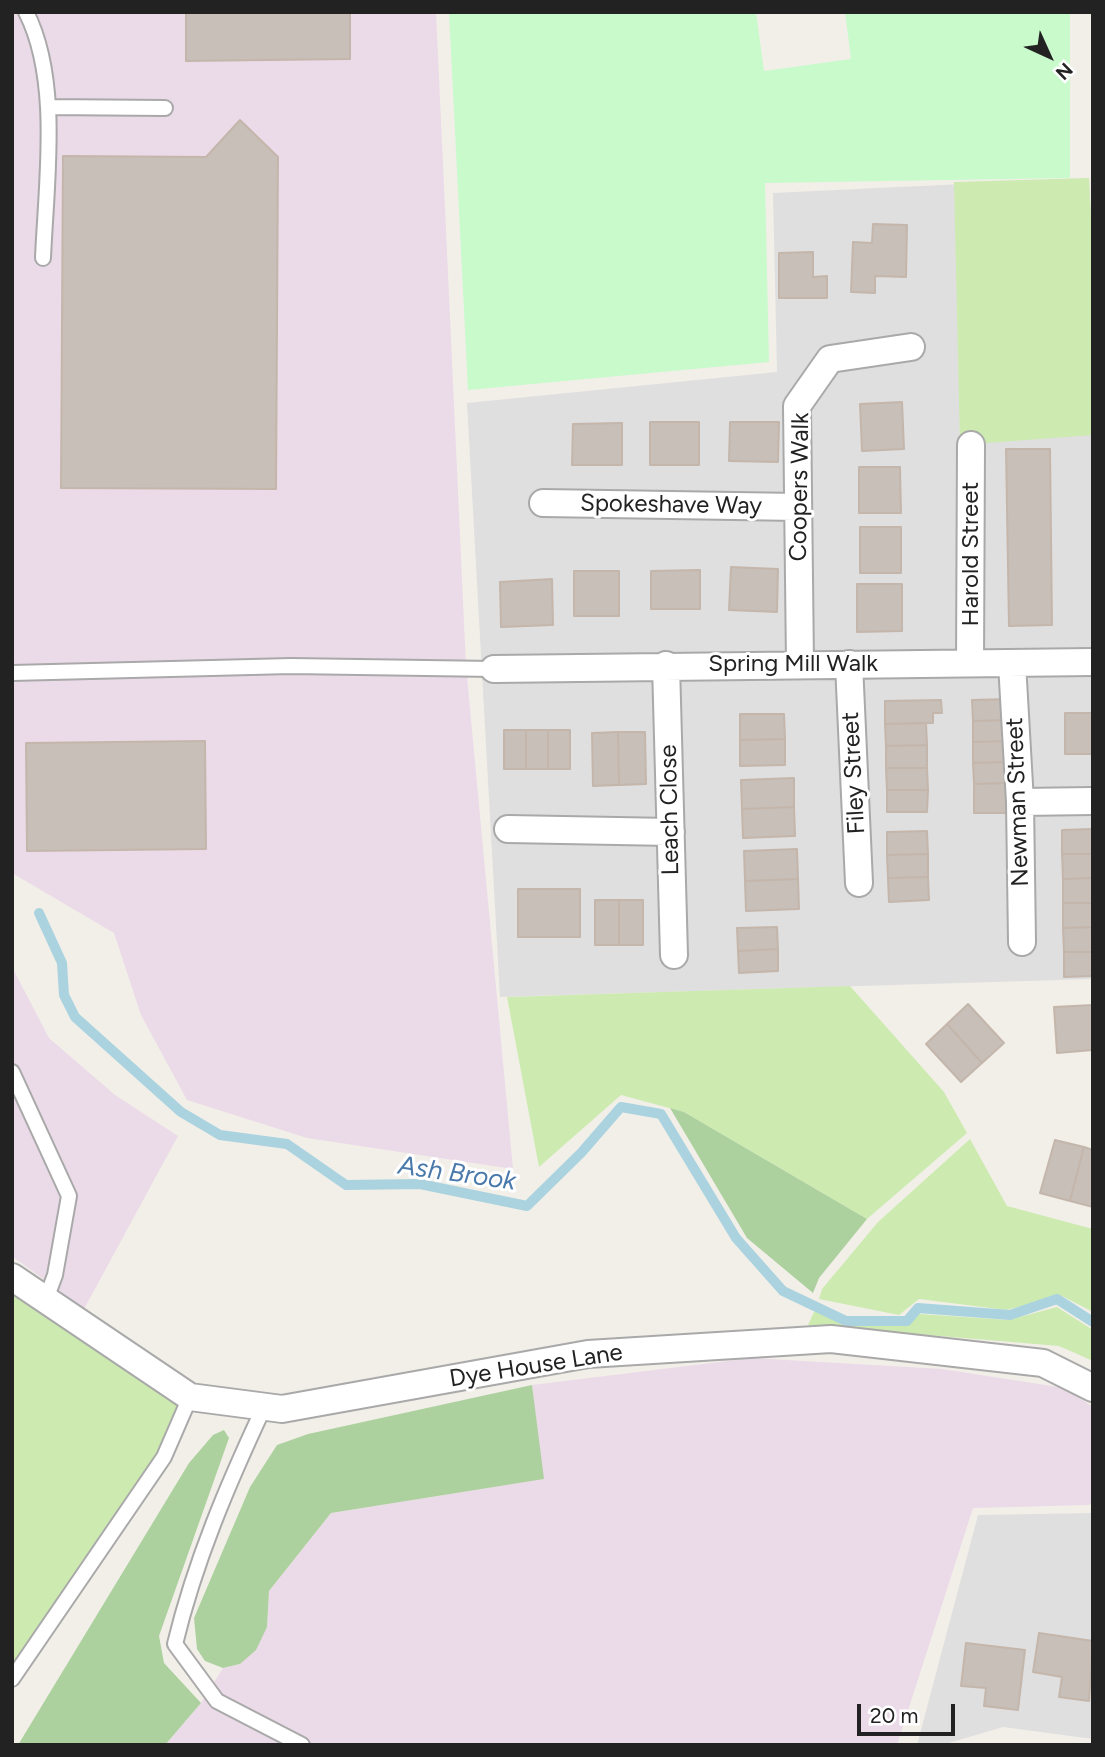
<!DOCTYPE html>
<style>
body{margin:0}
#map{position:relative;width:1105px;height:1757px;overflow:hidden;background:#f2efe9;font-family:Figtree,sans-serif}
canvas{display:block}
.frame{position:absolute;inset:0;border:14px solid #222;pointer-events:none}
.north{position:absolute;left:1014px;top:21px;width:70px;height:70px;-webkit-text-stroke:5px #fff;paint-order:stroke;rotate:135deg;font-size:19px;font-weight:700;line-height:28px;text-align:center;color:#222}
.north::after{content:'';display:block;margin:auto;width:24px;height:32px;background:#222;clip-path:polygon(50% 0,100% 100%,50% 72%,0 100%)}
.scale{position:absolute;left:857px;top:1704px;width:98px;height:32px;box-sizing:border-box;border:4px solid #222;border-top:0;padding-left:9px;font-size:21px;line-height:24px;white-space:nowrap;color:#222;-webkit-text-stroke:5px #fff;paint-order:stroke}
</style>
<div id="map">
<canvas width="1105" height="1757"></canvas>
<div class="frame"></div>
<div class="north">N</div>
<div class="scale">20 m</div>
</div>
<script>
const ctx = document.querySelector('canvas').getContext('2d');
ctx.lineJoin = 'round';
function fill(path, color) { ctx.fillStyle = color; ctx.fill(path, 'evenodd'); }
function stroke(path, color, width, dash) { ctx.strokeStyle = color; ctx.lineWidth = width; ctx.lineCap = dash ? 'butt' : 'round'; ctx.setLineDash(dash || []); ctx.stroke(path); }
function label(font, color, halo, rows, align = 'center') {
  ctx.font = font + ' Figtree,sans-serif'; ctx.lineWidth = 6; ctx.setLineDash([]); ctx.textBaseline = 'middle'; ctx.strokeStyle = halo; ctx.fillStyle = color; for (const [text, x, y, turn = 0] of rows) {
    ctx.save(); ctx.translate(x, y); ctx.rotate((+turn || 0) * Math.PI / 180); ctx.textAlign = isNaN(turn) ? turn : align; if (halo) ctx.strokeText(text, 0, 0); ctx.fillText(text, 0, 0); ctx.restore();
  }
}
const residential = new Path2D(`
 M1089 178 1093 255V979L500 997 467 403 777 372 773 193Z
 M1093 1513V1739L1003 1727 942 1745H917L978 1515Z`);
const industrial = new Path2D(`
 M12 12H436L466 666 513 1169 307 1138 187 1100 141 1015 114 933 12 873Z
 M12 967 49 1038 115 1095 178 1136 84 1309 12 1256Z
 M752 1358 942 1369 1065 1388 1093 1407V1502L1089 1505 973 1508 897 1745H165L201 1703 223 1668 240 1664 267 1627 269 1591 331 1513 543 1479 532 1385Z`);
const grass = new Path2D(`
 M1089 178 1093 255V435L960 445 954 182Z
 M850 986 944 1092 967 1133 867 1219 684 1112 621 1095 539 1167 507 997Z
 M970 1139 1007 1206 1093 1229V1312L1062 1296 1006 1310 919 1299 899 1315 819 1299 822 1289 878 1222Z
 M12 1291 175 1400 188 1418 12 1669Z
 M1057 1307 1093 1330V1361L1059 1346 808 1325 815 1310 843 1324H909L919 1314 1009 1320Z`);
const forest = new Path2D(`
 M670 1108 684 1112 867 1219 819 1278 813 1293 747 1238Z
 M532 1385 544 1479 331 1513 269 1591 267 1627 256 1650 240 1664 223 1668 205 1661 197 1649 194 1618 250 1487 277 1445 308 1434Z
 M224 1430 229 1438 159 1636 164 1663 201 1703 165 1745H18L189 1463 213 1435Z`);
const park = new Path2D(`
 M449 12H756L764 71 851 59 845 12H1070V178L765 183 769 362 468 390Z`);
const stream = new Path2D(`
 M39 913 62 963 64 995 75 1017 181 1112 220 1135 287 1144 346 1185 420 1184 527 1206 581 1153 621 1107 661 1114 736 1238 783 1291 846 1321H907L918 1308 1010 1315 1057 1299 1093 1322`);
const building = new Path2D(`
 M186 12H350V59L186 61Z
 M240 120 278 157 276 489 61 488 63 156 206 157Z
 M873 224 907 225 906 277 875 276V293L851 292 853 242 872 243Z
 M813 252V277L827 276V298H779V253Z
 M902 402 904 449 862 451 860 404Z
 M650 422H699V465H650Z
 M730 422H779L778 462 729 461Z
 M622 423V465H572L573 424Z
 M1006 449H1050L1052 625 1009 626Z
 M859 467H900L901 513H859Z
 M860 527H901V573H860Z
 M731 567 778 569 777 612 729 610Z
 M700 570V609H651V571Z
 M574 571H619V616H574Z
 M552 579 553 625 501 627 500 582Z
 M857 584H902V631L857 632Z
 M1009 699V720L973 721 972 700Z
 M941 700 942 713H933V723L885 724V701Z
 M1065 713H1092V754H1065Z
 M740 714H784L785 739 740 740Z
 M1009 720 1010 741 973 742V721Z
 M926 723 927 745 886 746 885 724Z
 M504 730H526V769H504Z
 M526 730H548V769H526Z
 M548 730H570V769H548Z
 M618 732 619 785 593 786 592 733Z
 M618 732H645L646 784 619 785Z
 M785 739V765L740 766V740Z
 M205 741 206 849 27 851 26 743Z
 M1010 741V762L973 763V742Z
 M927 745V768H886V746Z
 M1010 762V783L974 784 973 763Z
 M886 768H927L928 790H887Z
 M794 778V807L742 809 741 780Z
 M1010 783 1011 813H974V784Z
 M887 790H928L927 812H887Z
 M794 807 795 836 743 838 742 809Z
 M1093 829V854H1062V830Z
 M927 831 928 854 887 855V832Z
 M797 849 798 879 745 881 744 851Z
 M928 854V877L888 878 887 855Z
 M1062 854H1093V878L1063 879Z
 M928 877 929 900 889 902 888 878Z
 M1093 878V903H1063V879Z
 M798 879 799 909 746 911 745 881Z
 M518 889H580V937H518Z
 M595 900H619V945H595Z
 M619 900H643V945H619Z
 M1063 903H1093V927L1063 928Z
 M777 927 778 949 738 951 737 928Z
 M1093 927V952H1064L1063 928Z
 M778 949V971L739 973 738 951Z
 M1064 952H1093V976L1064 977Z
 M968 1004 1004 1043 982 1063 947 1024Z
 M1093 1005V1050L1057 1053 1054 1007Z
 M947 1024 982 1063 961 1082 926 1044Z
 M1055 1140 1084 1147 1070 1201 1040 1193Z
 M1084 1147 1093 1150V1207L1070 1201Z
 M1039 1633 1093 1641 1089 1701 1059 1697 1062 1677 1033 1672Z
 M966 1643 1025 1650 1018 1710 984 1706 986 1688 961 1686Z`);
const service = new Path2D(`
 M26 12C61 80 46 183 43 258
 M48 107 165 108
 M12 673 291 666 494 669
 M12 1072 69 1196 55 1275 46 1299
 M264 1407C228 1484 195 1561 175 1644L217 1701 302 1745
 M12 1679 164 1457 190 1397`);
const minor = new Path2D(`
 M543 503 798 507
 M970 663 971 445
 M1012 663 1020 802 1022 942
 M800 664 797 406 830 359 911 347
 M849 664 859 883
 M666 665 674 955
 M494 669 1093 662
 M1020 802 1093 801
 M508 829 671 832
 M12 1277 190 1397 282 1409 588 1354 831 1339 1043 1363 1093 1388`);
const streetNames = [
 ["Coopers Walk",800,487,-89],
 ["Spokeshave Way",671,505,1],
 ["Harold Street",971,554,-90],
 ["Spring Mill Walk",793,664],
 ["Filey Street",854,773,-93],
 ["Newman Street",1018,802,-92],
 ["Leach Close",670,810,-91],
 ["Dye House Lane",536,1366,-9]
];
const waterNames = [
 ["Ash Brook",457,1174,8]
];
fill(residential, '#e0dfdf');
fill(industrial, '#ebdbe8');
fill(grass, '#cdebb0');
fill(forest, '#add19e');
fill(park, '#c8facc');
stroke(stream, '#aad3df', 10);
fill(building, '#c7bfb8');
stroke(building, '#c4b6ab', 2);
stroke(service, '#a9a9a9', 18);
stroke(minor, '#a9a9a9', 30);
stroke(service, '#fff', 14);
stroke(minor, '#fff', 26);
label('24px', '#222', '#fff', streetNames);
label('italic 26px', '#4a7aab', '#fff', waterNames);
</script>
